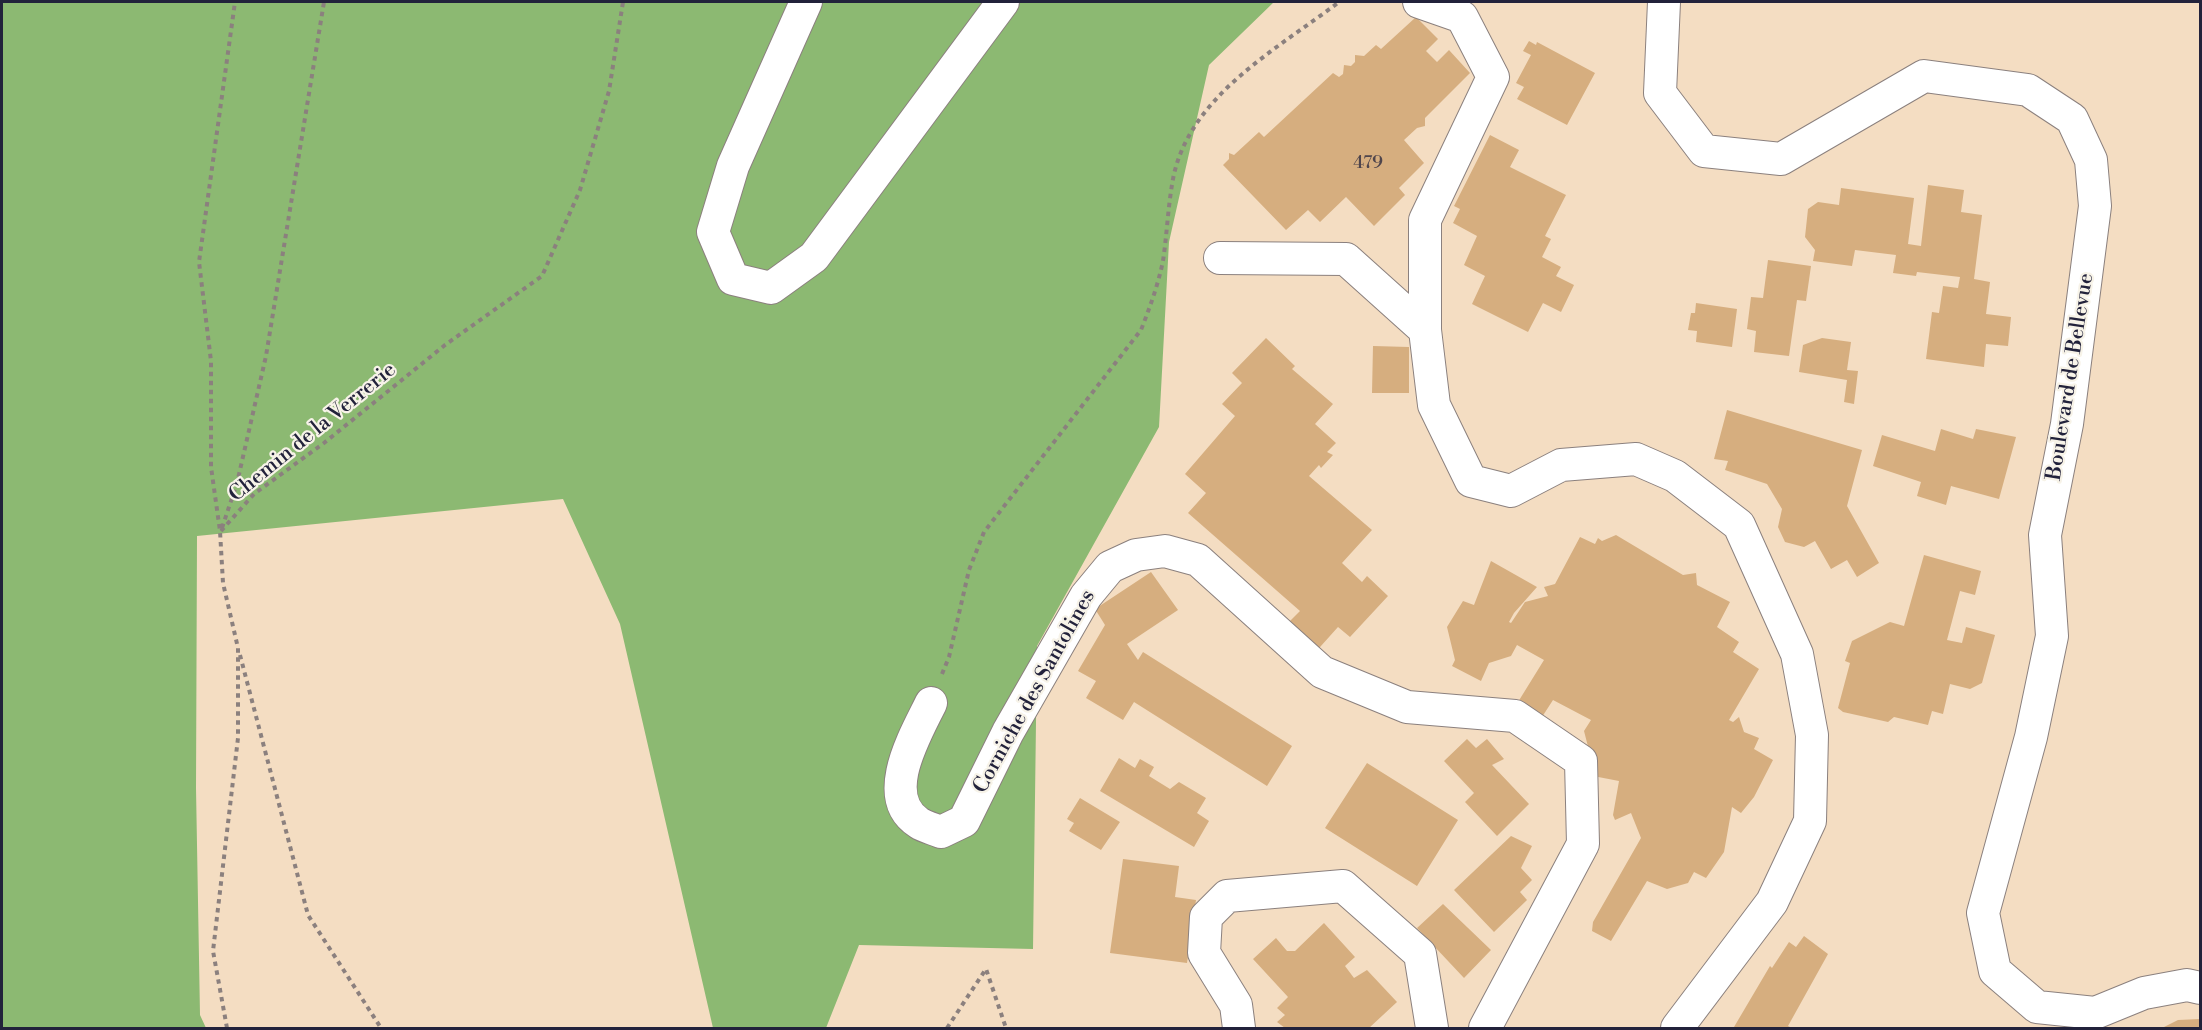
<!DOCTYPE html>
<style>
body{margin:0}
#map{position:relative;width:2202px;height:1030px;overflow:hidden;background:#f4ddc2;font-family:"Libre Bodoni",serif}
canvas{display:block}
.frame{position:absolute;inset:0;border:3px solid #22223b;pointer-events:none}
</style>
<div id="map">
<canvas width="2202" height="1030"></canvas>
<div class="frame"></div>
</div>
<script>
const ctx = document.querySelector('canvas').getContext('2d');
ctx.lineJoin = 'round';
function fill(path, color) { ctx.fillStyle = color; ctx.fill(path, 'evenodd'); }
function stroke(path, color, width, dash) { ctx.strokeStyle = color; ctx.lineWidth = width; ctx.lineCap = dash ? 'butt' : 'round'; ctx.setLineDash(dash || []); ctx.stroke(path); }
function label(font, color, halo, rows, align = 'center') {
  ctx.font = font + ' "Libre Bodoni",serif'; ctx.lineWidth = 4.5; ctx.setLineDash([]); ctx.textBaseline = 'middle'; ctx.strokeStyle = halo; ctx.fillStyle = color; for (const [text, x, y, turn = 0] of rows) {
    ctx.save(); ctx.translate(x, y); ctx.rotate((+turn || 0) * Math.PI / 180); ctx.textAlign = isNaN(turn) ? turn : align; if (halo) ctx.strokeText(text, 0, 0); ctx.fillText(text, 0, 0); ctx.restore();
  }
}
const forest = new Path2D(`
 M2 2H1274L1209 65 1169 242 1159 427 1037 646 1033 949 859 945 826 1028H713L620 624 563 499 197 536 196 788 200 1015 206 1028H2Z`);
const building = new Path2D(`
 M1416 17 1438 39 1426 51 1437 62 1449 50 1470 73 1425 118V126L1417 128 1404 140 1424 163 1399 188 1405 195 1374 226 1346 197 1320 222 1308 210 1286 230 1223 165 1229 159V153L1234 155 1259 132 1264 137 1333 73 1339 77 1343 74 1344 65 1351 66 1355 62V55L1364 56 1376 45 1381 49Z
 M1529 41 1536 45 1537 42 1595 73 1567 125 1517 99 1524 87 1516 83 1531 55 1523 51Z
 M1490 135 1519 150 1510 167 1566 195 1545 236 1551 239 1542 257 1561 267 1556 276 1574 285 1561 312 1543 303 1528 332 1472 304 1485 276 1464 265 1477 236 1453 223 1460 209 1454 206Z
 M1928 185 1964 190 1961 212 1982 215 1974 279 1990 282 1986 314 2011 317 2008 346 1986 344 1984 367 1926 359 1932 312 1939 313 1943 286 1958 288 1960 277 1917 272 1916 276 1893 273 1896 255 1855 250 1852 266 1813 261 1815 250 1805 237 1808 209 1818 202 1839 205 1841 188 1914 198 1908 244 1921 246Z
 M1768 260 1811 266 1806 301 1797 300 1789 356 1754 352 1756 331 1747 329 1751 297 1763 298Z
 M1696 303 1737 309 1732 347 1696 342 1697 331 1688 330 1691 313H1695Z
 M1266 338 1295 366 1292 369 1333 404 1315 424 1336 443 1327 452 1333 455 1321 468 1319 465 1309 476 1372 530 1342 563 1362 582 1367 576 1388 596 1350 637 1338 627 1312 656 1283 628 1300 611 1188 513 1206 493 1185 474 1235 416 1222 404 1242 383 1232 373Z
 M1822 338 1851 342 1847 370 1858 371 1854 404 1844 402 1847 380 1799 372 1803 345Z
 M1373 346 1409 347V393H1372Z
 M1727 410 1862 450 1847 506 1879 563 1857 577 1847 560 1831 569 1815 541 1804 547 1785 542 1778 527 1782 509 1767 484 1725 470 1728 461 1714 459Z
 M1941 429 1973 439 1976 429 2016 437 1999 499 1951 486 1946 505 1917 496 1921 482 1873 466 1882 435 1935 451Z
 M1616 535 1683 575 1696 573 1697 585 1730 602 1717 627 1739 642 1733 652 1759 669 1729 720 1733 722 1739 717 1744 732 1759 738 1754 749 1773 760 1754 797 1741 813 1732 807 1724 852 1706 878 1694 872 1688 883 1667 889 1647 881 1611 941 1592 931 1593 922 1641 838 1631 813 1615 820 1613 815 1619 781 1588 775 1593 766 1584 731 1591 720 1553 700 1542 717 1518 702 1544 660 1517 645 1511 656 1489 663 1481 681 1452 666 1455 660 1447 627 1463 601 1474 605 1491 561 1537 587 1514 613 1509 622 1511 623 1525 602 1548 596 1544 587 1555 584 1580 537 1595 544 1598 538 1602 541Z
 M1924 555 1981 571 1975 595 1960 591 1947 640 1962 643 1966 627 1995 635 1982 683 1970 689 1950 684 1943 714 1932 711 1928 725 1894 717 1888 722 1843 712 1838 708 1850 663 1845 661 1852 641 1890 622 1904 626Z
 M1151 572 1178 610 1127 644 1138 660 1143 652 1292 746 1267 786 1134 702 1123 720 1086 698 1096 681 1078 671 1105 625 1095 609Z
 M1467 739 1476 748 1487 739 1504 759 1492 765 1529 804 1497 836 1465 802 1474 793 1444 761Z
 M1119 758 1135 768 1140 759 1154 767 1149 776 1170 789 1179 782 1206 798 1197 813 1209 821 1194 847 1100 791Z
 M1367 763 1458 820 1417 886 1325 828Z
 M1080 798 1120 822 1101 850 1069 831 1074 823 1067 819Z
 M1511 836 1532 846 1521 868 1532 880 1520 892 1527 900 1494 932 1454 890Z
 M1123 859 1179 866 1175 897 1196 900 1187 963 1110 953Z
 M1443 904 1491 950 1464 978 1417 928Z
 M1324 923 1355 957 1345 966 1354 978 1367 970 1397 1002 1369 1028H1285L1277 1022 1285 1015 1277 1008 1288 997 1253 959 1276 938 1287 951H1295Z
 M1804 936 1828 954 1788 1026 1792 1028H1736L1734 1027 1770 966 1772 968 1789 942 1796 947Z
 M2200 1019 2199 1028H2162L2178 1020Z`);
const path = new Path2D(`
 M222 528 237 483 266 356 324 2
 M221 531 254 494 324 443 445 345 542 276 580 190 609 91 623 2
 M240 655 308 915 381 1028
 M942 674 949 657 969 570 984 532 1141 330C1150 307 1158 285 1163 261 1167 234 1168 206 1173 179 1189 96 1276 50 1339 2
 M227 1028 213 951 238 738V648L223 583 220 531 211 467V361L199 262 235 2
 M947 1028 986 969 1006 1028`);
const street = new Path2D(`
 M806 2 733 166 713 232 733 279 771 288 814 257 1003 2
 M1419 2 1462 17 1493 77 1425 220V330L1434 405 1471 481 1511 491 1561 465 1636 459 1675 476 1739 525 1797 654 1812 735 1810 821 1772 902 1677 1028
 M1664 2 1660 93 1704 151 1781 159 1924 76 2028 90 2072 119 2091 160 2095 206 2067 424 2045 535 2052 636 2031 737 1983 913 1995 971 2037 1007 2095 1013 2144 993 2187 985 2200 988
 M1220 258 1346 259 1425 330
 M931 703C916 734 878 797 919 823 925 827 934 829 941 832L964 821 1008 732 1086 596 1110 567 1136 555 1165 551 1198 560 1322 672 1407 707 1515 716 1581 761 1583 844 1485 1028
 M1239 1028 1236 1005 1204 953 1206 917 1227 896 1343 886 1420 954 1432 1028`);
const numberNames = [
 ["479",1368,164]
];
const streetNames = [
 ["Boulevard de Bellevue",2071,377,-81],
 ["Chemin de la Verrerie",313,433,-39],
 ["Corniche des Santolines",1035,692,-61]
];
fill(forest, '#8cb972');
fill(building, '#d6ae7f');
stroke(street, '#8b807e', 34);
stroke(path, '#8b807e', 4, [4.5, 4.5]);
stroke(street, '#fff', 32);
label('18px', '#4f454c', null, numberNames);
label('21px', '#22223b', '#f7f3e8', streetNames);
</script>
